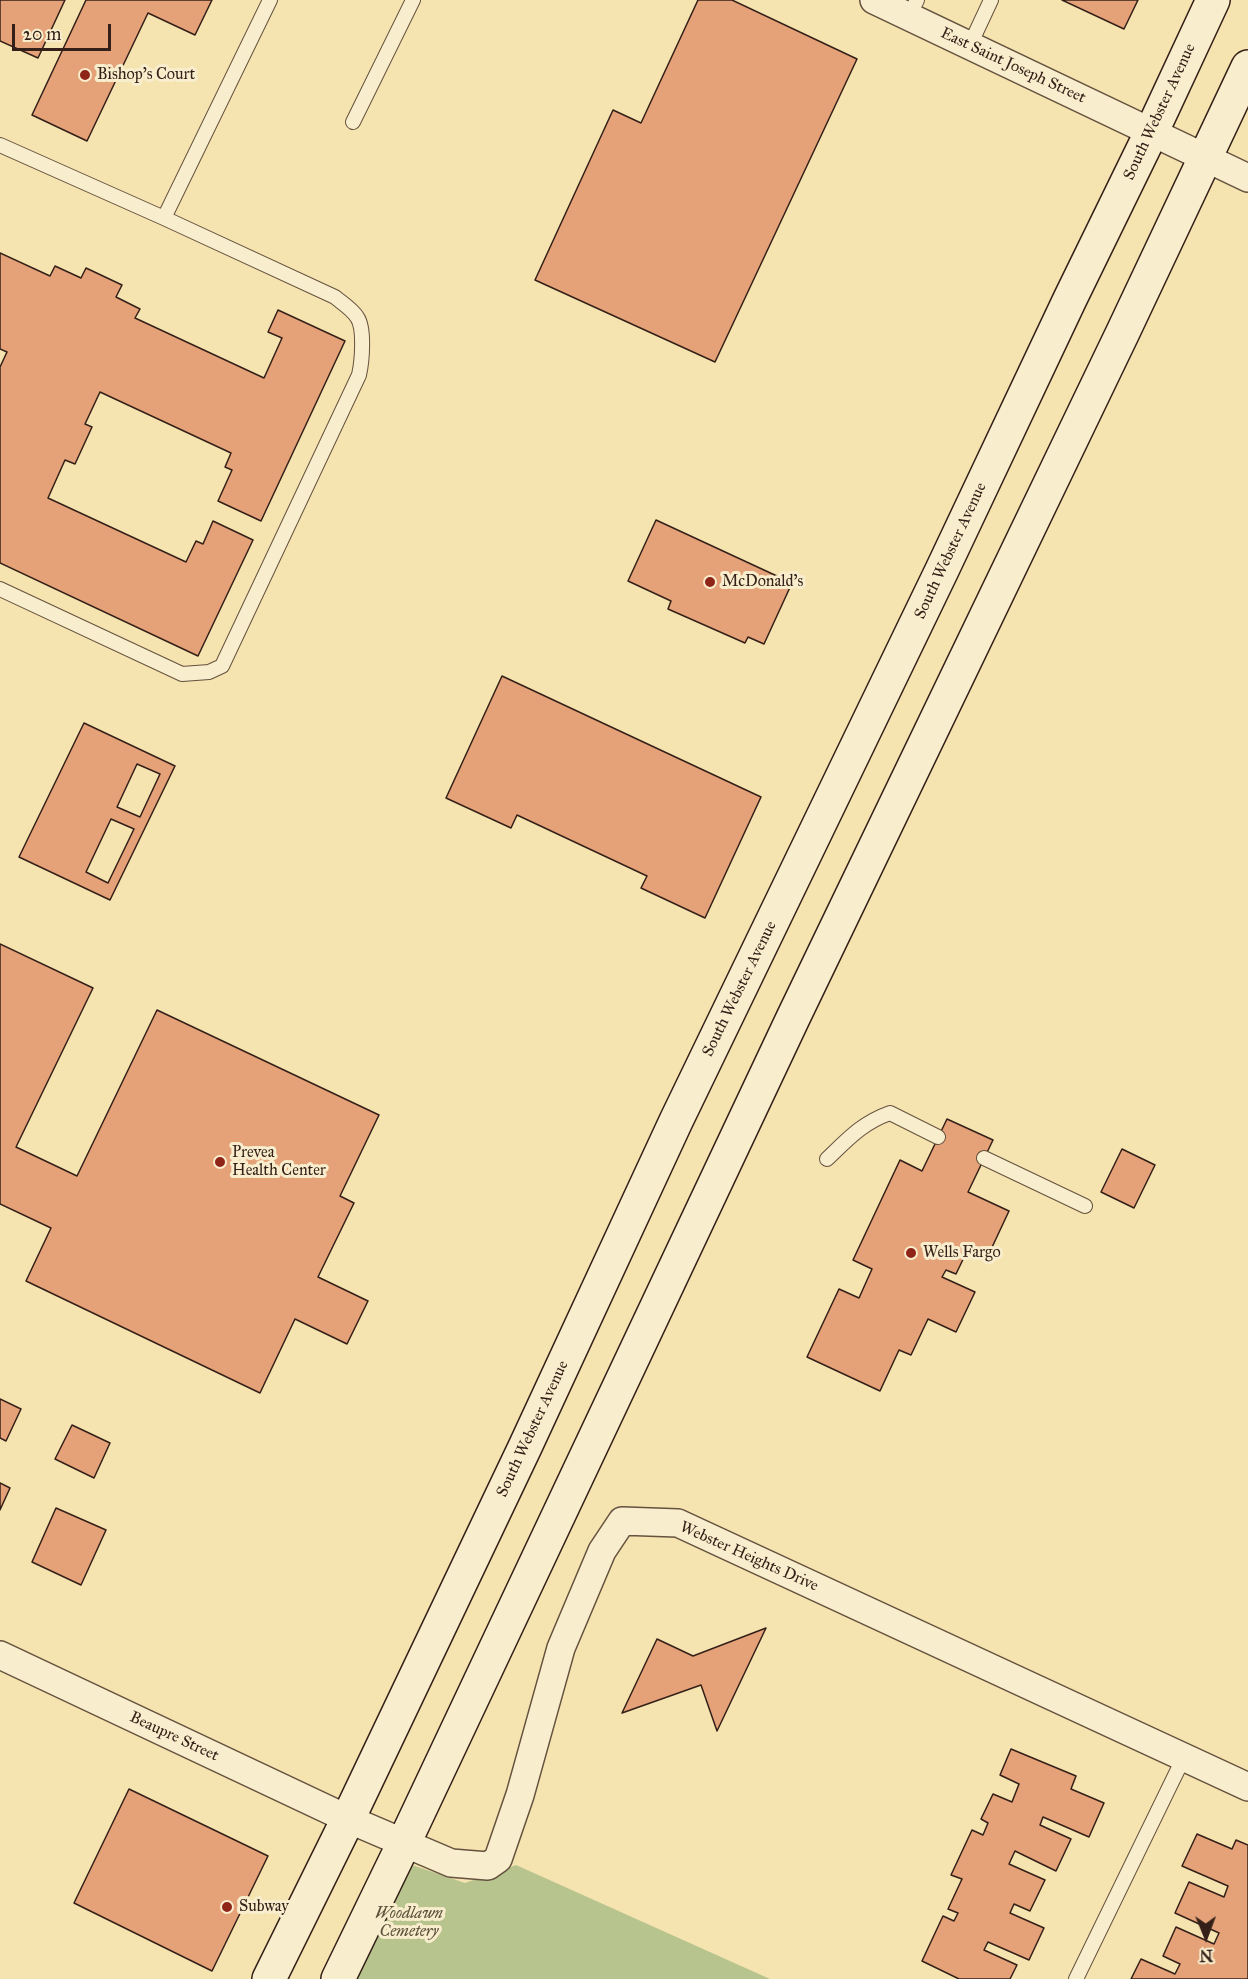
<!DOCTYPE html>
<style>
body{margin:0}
#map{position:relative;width:1248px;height:1979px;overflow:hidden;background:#f5e3b0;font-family:"IM FELL Great Primer",serif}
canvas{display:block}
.north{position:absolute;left:1176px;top:1907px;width:60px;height:60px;-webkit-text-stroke:4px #f8edcc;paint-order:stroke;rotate:179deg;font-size:16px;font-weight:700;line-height:24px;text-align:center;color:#342018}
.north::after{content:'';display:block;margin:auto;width:21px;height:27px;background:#342018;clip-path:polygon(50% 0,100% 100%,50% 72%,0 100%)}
.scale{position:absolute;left:12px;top:24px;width:99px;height:27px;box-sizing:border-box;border:3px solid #342018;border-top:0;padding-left:8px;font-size:18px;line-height:21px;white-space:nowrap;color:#342018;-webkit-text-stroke:4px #f8edcc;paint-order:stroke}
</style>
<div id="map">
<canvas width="1248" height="1979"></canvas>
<div class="north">N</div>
<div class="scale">20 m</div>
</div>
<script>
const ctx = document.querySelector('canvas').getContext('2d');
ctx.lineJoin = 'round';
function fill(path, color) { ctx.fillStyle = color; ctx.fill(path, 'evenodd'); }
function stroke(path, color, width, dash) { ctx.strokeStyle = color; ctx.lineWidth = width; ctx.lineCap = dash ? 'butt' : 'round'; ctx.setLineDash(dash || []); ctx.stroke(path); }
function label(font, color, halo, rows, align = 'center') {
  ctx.font = font + ' "IM FELL Great Primer",serif'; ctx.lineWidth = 6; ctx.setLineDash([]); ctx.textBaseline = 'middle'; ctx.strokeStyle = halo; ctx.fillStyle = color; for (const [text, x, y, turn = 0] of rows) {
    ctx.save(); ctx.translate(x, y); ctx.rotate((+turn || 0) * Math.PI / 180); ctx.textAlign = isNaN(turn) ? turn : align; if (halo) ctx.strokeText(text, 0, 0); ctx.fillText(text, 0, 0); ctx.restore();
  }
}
const green = new Path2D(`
 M380 1854 465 1883 516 1865 770 1979H320Z`);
const building = new Path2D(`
 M0 0H65L38 58 0 41Z
 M86 0H212L195 35 148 13 87 141 32 115Z
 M698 0H732L857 59 715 362 535 280 613 110 641 123Z
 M1062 0H1138L1124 29Z
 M0 253 50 276 55 266 81 278 86 268 122 285 116 297 140 309 135 318 264 378 282 338 268 332 278 310 345 341 261 521 218 501 232 470 225 467 231 453 100 392 85 424 92 427 75 464 65 460 48 498 186 562 196 541 203 544 213 521 253 540 198 656 0 563V367L7 352 0 349Z
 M656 520 792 583 764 644 748 637 745 643 668 609 671 601 628 581Z
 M502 676 761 797 705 918 641 888 647 876 517 815 511 828 446 798Z
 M84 723 175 766 110 900 19 857ZM137 764 160 774 140 817 117 807ZM111 819 134 829 108 883 86 872Z
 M0 944 93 988 16 1147 77 1176 157 1010 379 1115 340 1196 354 1203 318 1277 368 1301 347 1344 295 1319 260 1393 26 1281 51 1228 0 1204Z
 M947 1119 993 1140 968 1192 1009 1211 987 1258 968 1249 956 1274 946 1270 942 1277 975 1292 956 1332 928 1319 911 1355 899 1350 880 1391 807 1357 839 1289 859 1298 872 1269 853 1260 900 1160 922 1171Z
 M1122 1149 1155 1165 1134 1208 1101 1192Z
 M0 1399 21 1409 6 1441 0 1438Z
 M72 1425 110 1443 94 1478 55 1459Z
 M0 1483 10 1488 0 1510Z
 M56 1508 106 1530 81 1585 32 1562Z
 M766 1628 717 1731 701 1685 622 1713 657 1639 693 1656Z
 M1011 1749 1076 1776 1071 1789 1104 1803 1089 1837 1043 1817 1040 1825 1071 1839 1056 1871 1015 1851 1009 1864 1045 1880 1030 1911 1014 1904 1010 1913 1044 1928 1029 1960 988 1942 984 1950 1017 1965 1010 1979H959L922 1961 943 1916 954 1921 958 1913 948 1909 962 1879 951 1875 972 1830 983 1835 988 1823 981 1819 993 1794 1012 1802 1019 1784 1000 1775Z
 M129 1789 268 1856 212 1971 74 1903Z
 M1197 1834 1232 1849 1236 1840 1248 1845V1979H1131L1141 1959 1175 1974 1180 1964 1163 1956 1176 1927 1214 1944 1219 1933 1175 1913 1189 1882 1224 1897 1228 1886 1182 1866Z`);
const lane = new Path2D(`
 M909 16 917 0
 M970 45 991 0
 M353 122 413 0
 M0 145 164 218 335 297C342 303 352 309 357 317 365 328 362 362 359 375L222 666 209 672 182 674 0 589
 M164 218 270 0
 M984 1158 1085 1206
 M827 1159C848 1139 862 1123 890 1113L938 1137
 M1076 1979 1184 1757`);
const street = new Path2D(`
 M874 0 1248 178
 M0 1655 348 1819 451 1863 488 1866 498 1859 520 1795 561 1648 602 1551 622 1521 678 1523 1248 1787`);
const secondary = new Path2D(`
 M269 1979 348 1819 525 1447 676 1121 942 570 1070 299 1152 131 1213 0
 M338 1979 404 1843 793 1018 1123 332 1248 67`);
const markers = [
 [85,75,6,"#8f2418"],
 [710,582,6,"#8f2418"],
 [220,1162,6,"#8f2418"],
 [911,1253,6,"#8f2418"],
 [227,1907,6,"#8f2418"]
];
const streetNames = [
 ["East Saint Joseph Street",1013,66,25],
 ["South Webster Avenue",1160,112,-65],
 ["South Webster Avenue",951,551,-65],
 ["South Webster Avenue",740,989,-64],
 ["South Webster Avenue",533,1429,-65],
 ["Webster Heights Drive",749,1557,24],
 ["Beaupre Street",174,1737,25]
];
const poiNames = [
 ["Bishop's Court",97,75],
 ["McDonald's",722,582],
 ["Prevea",232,1153],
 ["Health Center",232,1171],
 ["Wells Fargo",923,1253],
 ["Subway",239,1907]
];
const parkNames = [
 ["Woodlawn",409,1914],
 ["Cemetery",409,1932]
];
fill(green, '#b8c48e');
fill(building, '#e5a278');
stroke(building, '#342018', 1.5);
stroke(lane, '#64513e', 16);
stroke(street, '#64513e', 30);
stroke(secondary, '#342018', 36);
stroke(lane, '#f8edcc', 14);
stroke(street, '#f8edcc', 27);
stroke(secondary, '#f8edcc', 33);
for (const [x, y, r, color] of markers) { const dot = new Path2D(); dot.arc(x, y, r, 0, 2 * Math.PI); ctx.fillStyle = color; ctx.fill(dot); stroke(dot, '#f8edcc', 2); }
label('16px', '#342018', '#f8edcc', streetNames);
label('16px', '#342018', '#f8edcc', poiNames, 'left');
label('italic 16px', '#5c513b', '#f8edcc', parkNames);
</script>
